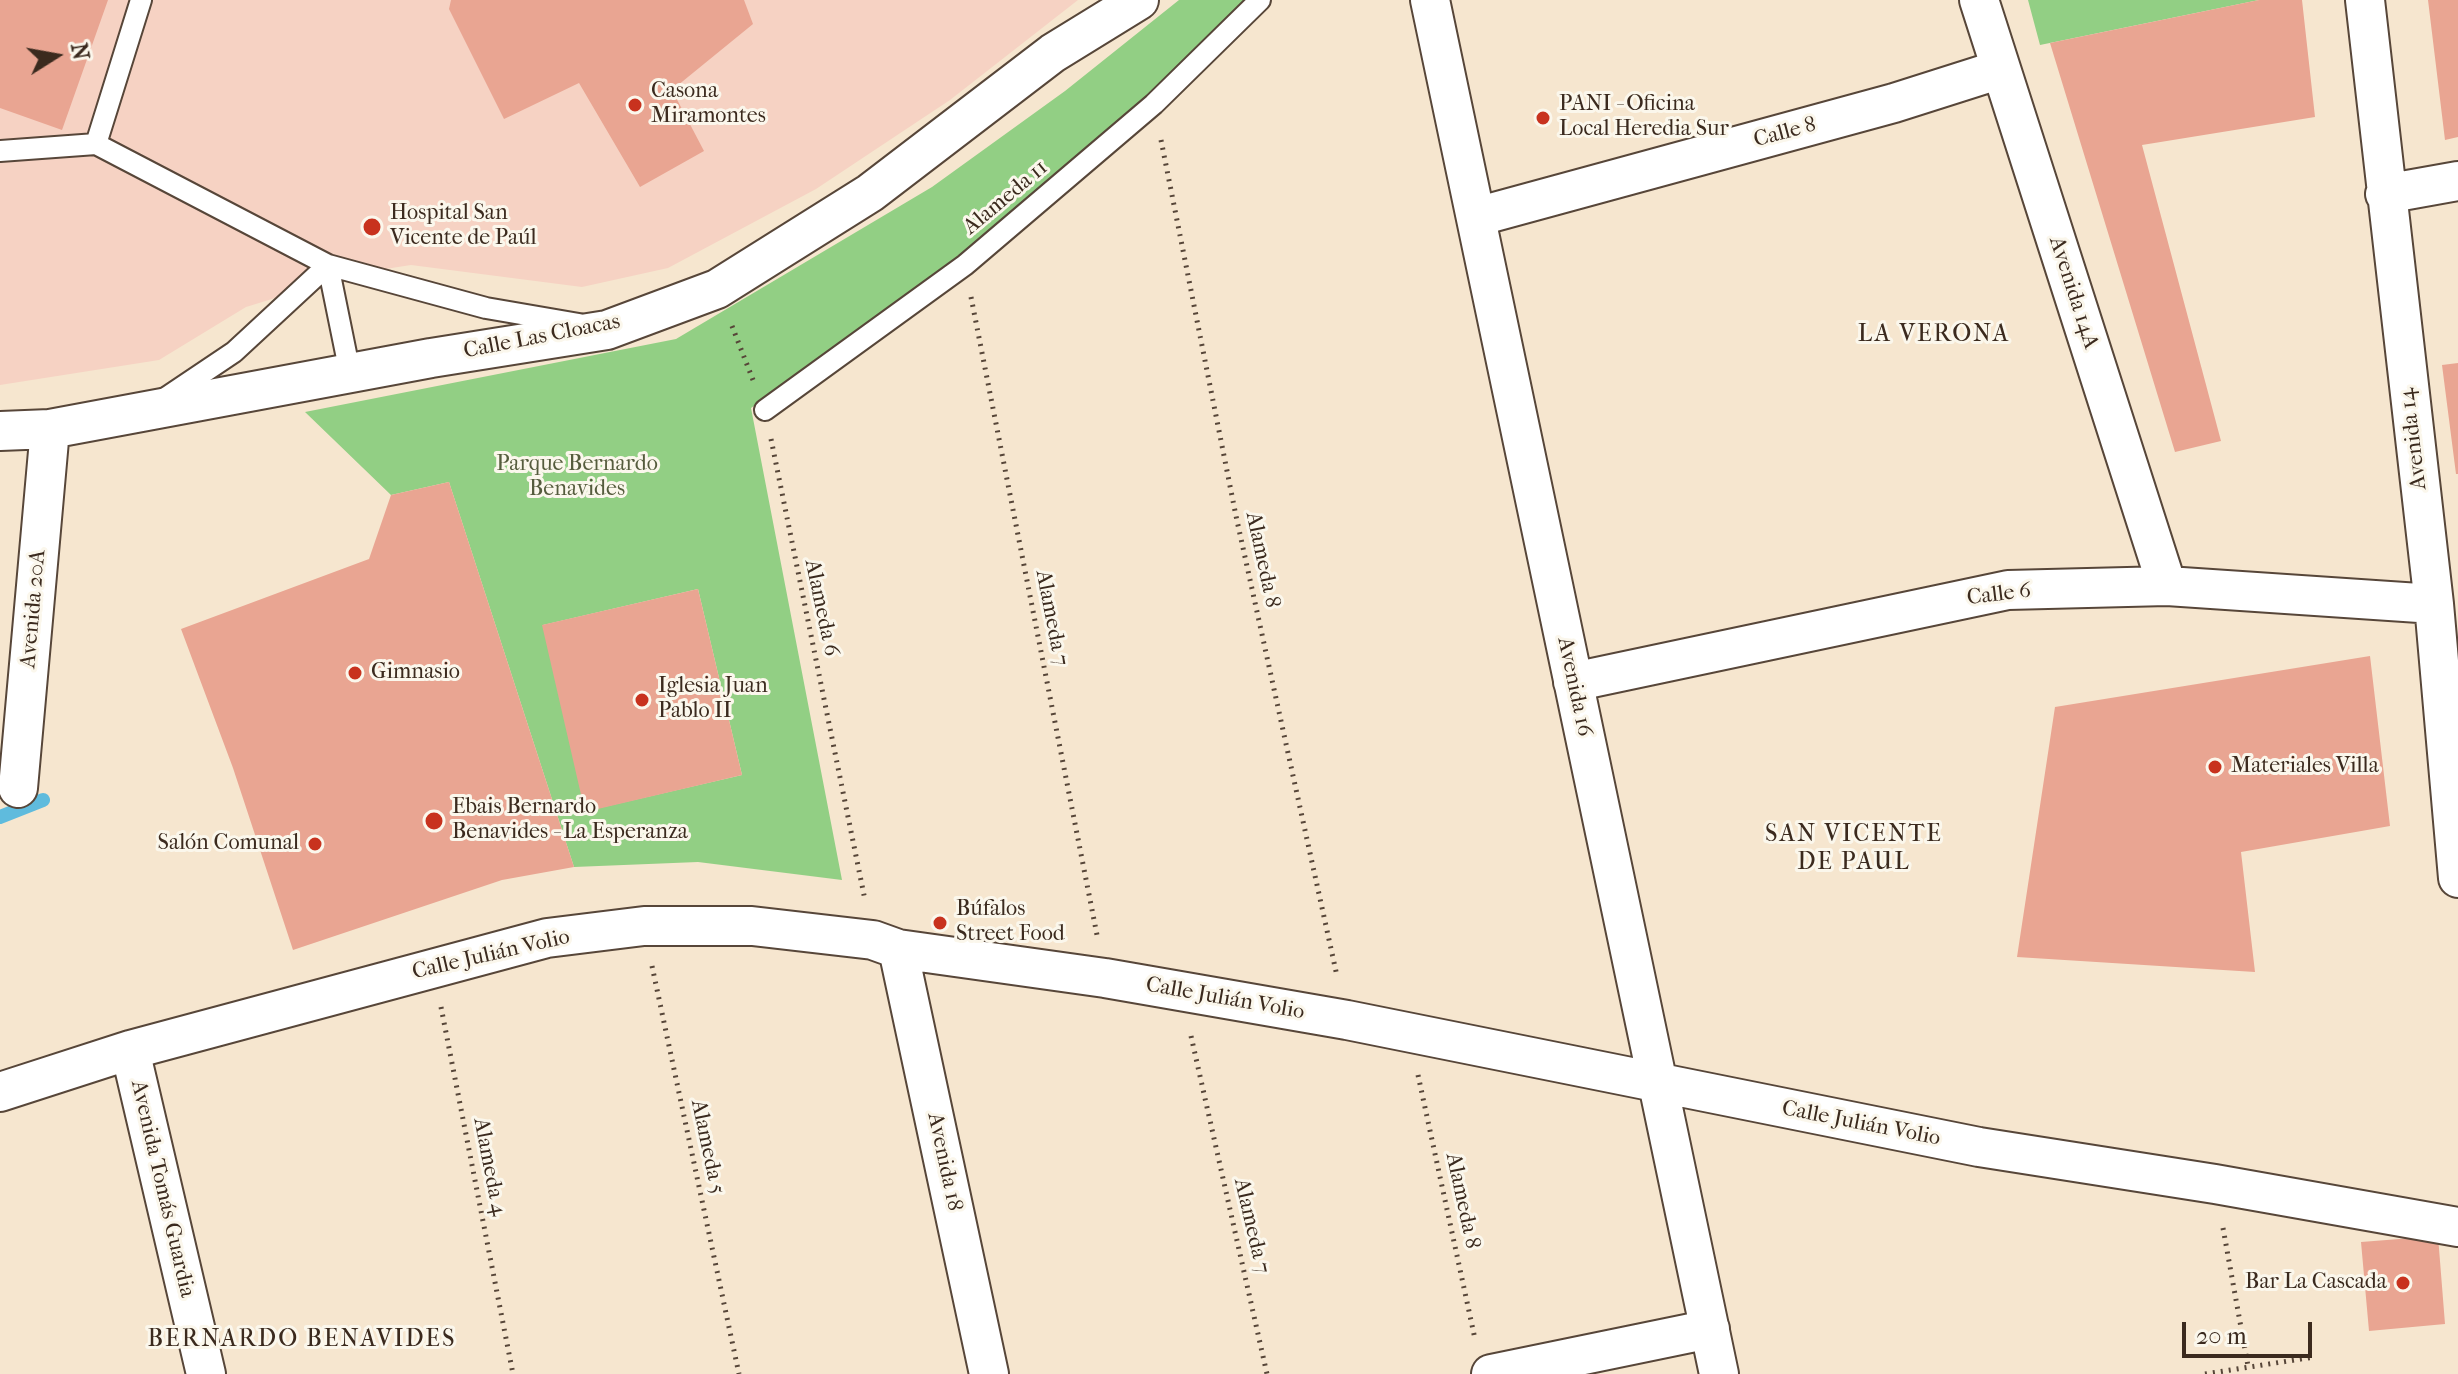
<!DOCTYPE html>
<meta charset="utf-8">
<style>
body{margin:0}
#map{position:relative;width:2458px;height:1374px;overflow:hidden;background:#f6e6cf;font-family:"IM FELL French Canon",serif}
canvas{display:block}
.north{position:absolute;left:16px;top:16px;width:80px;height:80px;-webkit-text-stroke:6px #fbf7ec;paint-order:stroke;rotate:79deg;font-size:22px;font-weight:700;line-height:32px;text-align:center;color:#3b2a1e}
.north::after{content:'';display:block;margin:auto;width:28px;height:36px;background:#3b2a1e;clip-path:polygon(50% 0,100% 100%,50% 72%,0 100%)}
.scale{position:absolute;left:2182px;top:1322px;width:130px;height:36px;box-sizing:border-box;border:4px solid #3b2a1e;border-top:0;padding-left:10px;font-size:24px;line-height:28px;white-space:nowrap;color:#3b2a1e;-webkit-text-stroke:6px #fbf7ec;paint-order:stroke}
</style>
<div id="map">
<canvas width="2458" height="1374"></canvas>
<div class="north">N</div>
<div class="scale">20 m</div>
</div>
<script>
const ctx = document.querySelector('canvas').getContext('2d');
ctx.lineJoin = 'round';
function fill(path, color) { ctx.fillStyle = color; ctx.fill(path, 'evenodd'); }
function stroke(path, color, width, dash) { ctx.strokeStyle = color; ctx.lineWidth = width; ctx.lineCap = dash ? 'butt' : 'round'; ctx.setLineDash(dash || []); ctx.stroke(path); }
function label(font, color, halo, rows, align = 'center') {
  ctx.font = font + ' "IM FELL French Canon",serif'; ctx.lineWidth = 6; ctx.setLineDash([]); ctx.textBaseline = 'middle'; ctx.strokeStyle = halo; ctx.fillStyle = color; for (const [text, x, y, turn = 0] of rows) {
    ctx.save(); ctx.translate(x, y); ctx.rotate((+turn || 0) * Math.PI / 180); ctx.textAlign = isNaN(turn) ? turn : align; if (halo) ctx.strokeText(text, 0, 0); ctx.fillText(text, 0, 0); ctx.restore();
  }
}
const built = new Path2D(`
 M0 0H1078L950 100 816 189 668 268 582 287 411 265 353 274 246 307 159 360 0 385Z`);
const green = new Path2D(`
 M1179 0H1244L1142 101 952 265 751 408 842 880 698 862 574 867 449 482 391 495 305 412 676 339 932 187 1065 91ZM698 589 742 775 586 811 543 625Z
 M2028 0H2259L2040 45Z`);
const stream = new Path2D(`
 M0 817 43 800`);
const building = new Path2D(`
 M0 0H108L62 130 0 108Z
 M451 0H744L753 24 672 90 704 151 640 187 579 83 504 119 449 9Z
 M2259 0H2302L2315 117 2142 145 2221 441 2175 452 2050 43Z
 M2428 0H2458V137L2445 140Z
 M2458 363V474H2456L2442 365Z
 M449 482 574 867 502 880 293 950 233 768 181 629 369 559 391 495Z
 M698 589 742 775 585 812 542 625Z
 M2370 656 2390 826 2241 852 2255 972 2017 957 2055 707Z
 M2438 1236 2445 1324 2369 1331 2361 1242Z`);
const path = new Path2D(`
 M1161 140 1236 516 1337 976
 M971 297 1097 935
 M732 326 753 380
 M771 439 865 900
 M652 966 739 1374
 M441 1007 513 1374
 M1191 1036 1267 1374
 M1418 1075 1475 1339
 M2223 1228 2248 1366
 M2205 1374 2314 1357`);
const service = new Path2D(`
 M96 144 141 0
 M0 151 96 144 328 265 486 308 579 324
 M328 265 350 373
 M164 399 234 352 328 265
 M765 410 965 265 1154 104 1260 0`);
const minor = new Path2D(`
 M1430 0 1719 1374
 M1979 0 2167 586
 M2365 0 2434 604 2458 878
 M2385 194 2458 181
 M1476 217 1894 103 2001 69
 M0 431 50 429 431 358 607 330 717 289 870 193 1053 53 1139 0
 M1573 682 2008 590 2167 586 2434 604
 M18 788 50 429
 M898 949 989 1374
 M130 1050 206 1374
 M0 1092 130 1050 547 938 644 926H752L873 940 898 949 1105 978 1347 1020 1979 1147 2215 1184 2458 1227
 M1491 1374 1710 1329`);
const markers = [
 [635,105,8,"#c8321e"],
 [1543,118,8,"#c8321e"],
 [372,227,10,"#c8321e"],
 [355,673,8,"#c8321e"],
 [642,700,8,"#c8321e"],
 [2215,767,8,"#c8321e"],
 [434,821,10,"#c8321e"],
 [315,844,8,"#c8321e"],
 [940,923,8,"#c8321e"],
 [2403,1283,8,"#c8321e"]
];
const poiNames = [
 ["Casona",651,92],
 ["Miramontes",651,117],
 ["PANI - Oficina",1559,105],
 ["Local Heredia Sur",1559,130],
 ["Hospital San",390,214],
 ["Vicente de Paúl",390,239],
 ["Gimnasio",371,673],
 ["Iglesia Juan",658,687],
 ["Pablo II",658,712],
 ["Materiales Villa",2231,767],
 ["Ebais Bernardo",452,808],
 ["Benavides - La Esperanza",452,833],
 ["Salón Comunal",299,844,"right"],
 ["Búfalos",956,910],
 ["Street Food",956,935],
 ["Bar La Cascada",2387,1283,"right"]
];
const streetNames = [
 ["Calle 8",1785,133,-15],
 ["Alameda 11",1006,198,-40],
 ["Avenida 14A",2073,293,72],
 ["Calle Las Cloacas",542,337,-11],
 ["Avenida 14",2414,439,-97],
 ["Alameda 8",1262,560,78],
 ["Calle 6",1999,595,-7],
 ["Alameda 6",821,608,78],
 ["Avenida 20A",34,609,-85],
 ["Alameda 7",1051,618,79],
 ["Avenida 16",1574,687,78],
 ["Calle Julián Volio",491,955,-13],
 ["Calle Julián Volio",1225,999,10],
 ["Calle Julián Volio",1861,1124,11],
 ["Alameda 5",707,1147,78],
 ["Avenida 18",944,1162,78],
 ["Alameda 4",489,1167,79],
 ["Avenida Tomás Guardia",162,1189,77],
 ["Alameda 8",1462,1201,78],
 ["Alameda 7",1251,1226,77]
];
const parkNames = [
 ["Parque Bernardo",577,465],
 ["Benavides",577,490]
];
const neighbourhoodNames = [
 ["LA VERONA",1934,335],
 ["SAN VICENTE",1854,835],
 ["DE PAUL",1854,863],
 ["BERNARDO BENAVIDES",302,1340]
];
fill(built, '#f6d2c3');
fill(green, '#92cf84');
stroke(stream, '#5fbbdd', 14);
fill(building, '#e9a592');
stroke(service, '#574639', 24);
stroke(minor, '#574639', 42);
stroke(path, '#574639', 5, [2, 6]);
stroke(service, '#fff', 20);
stroke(minor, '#fff', 38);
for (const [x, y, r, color] of markers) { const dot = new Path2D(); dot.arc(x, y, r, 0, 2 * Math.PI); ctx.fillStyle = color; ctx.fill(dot); stroke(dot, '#fbf7ec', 3); }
label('22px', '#3b2a1e', '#fbf7ec', poiNames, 'left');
label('22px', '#3b2a1e', '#fbf7ec', streetNames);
label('22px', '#555c3d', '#fbf7ec', parkNames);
ctx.letterSpacing = '2px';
label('24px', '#3b2a1e', '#fbf7ec', neighbourhoodNames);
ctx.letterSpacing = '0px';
</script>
